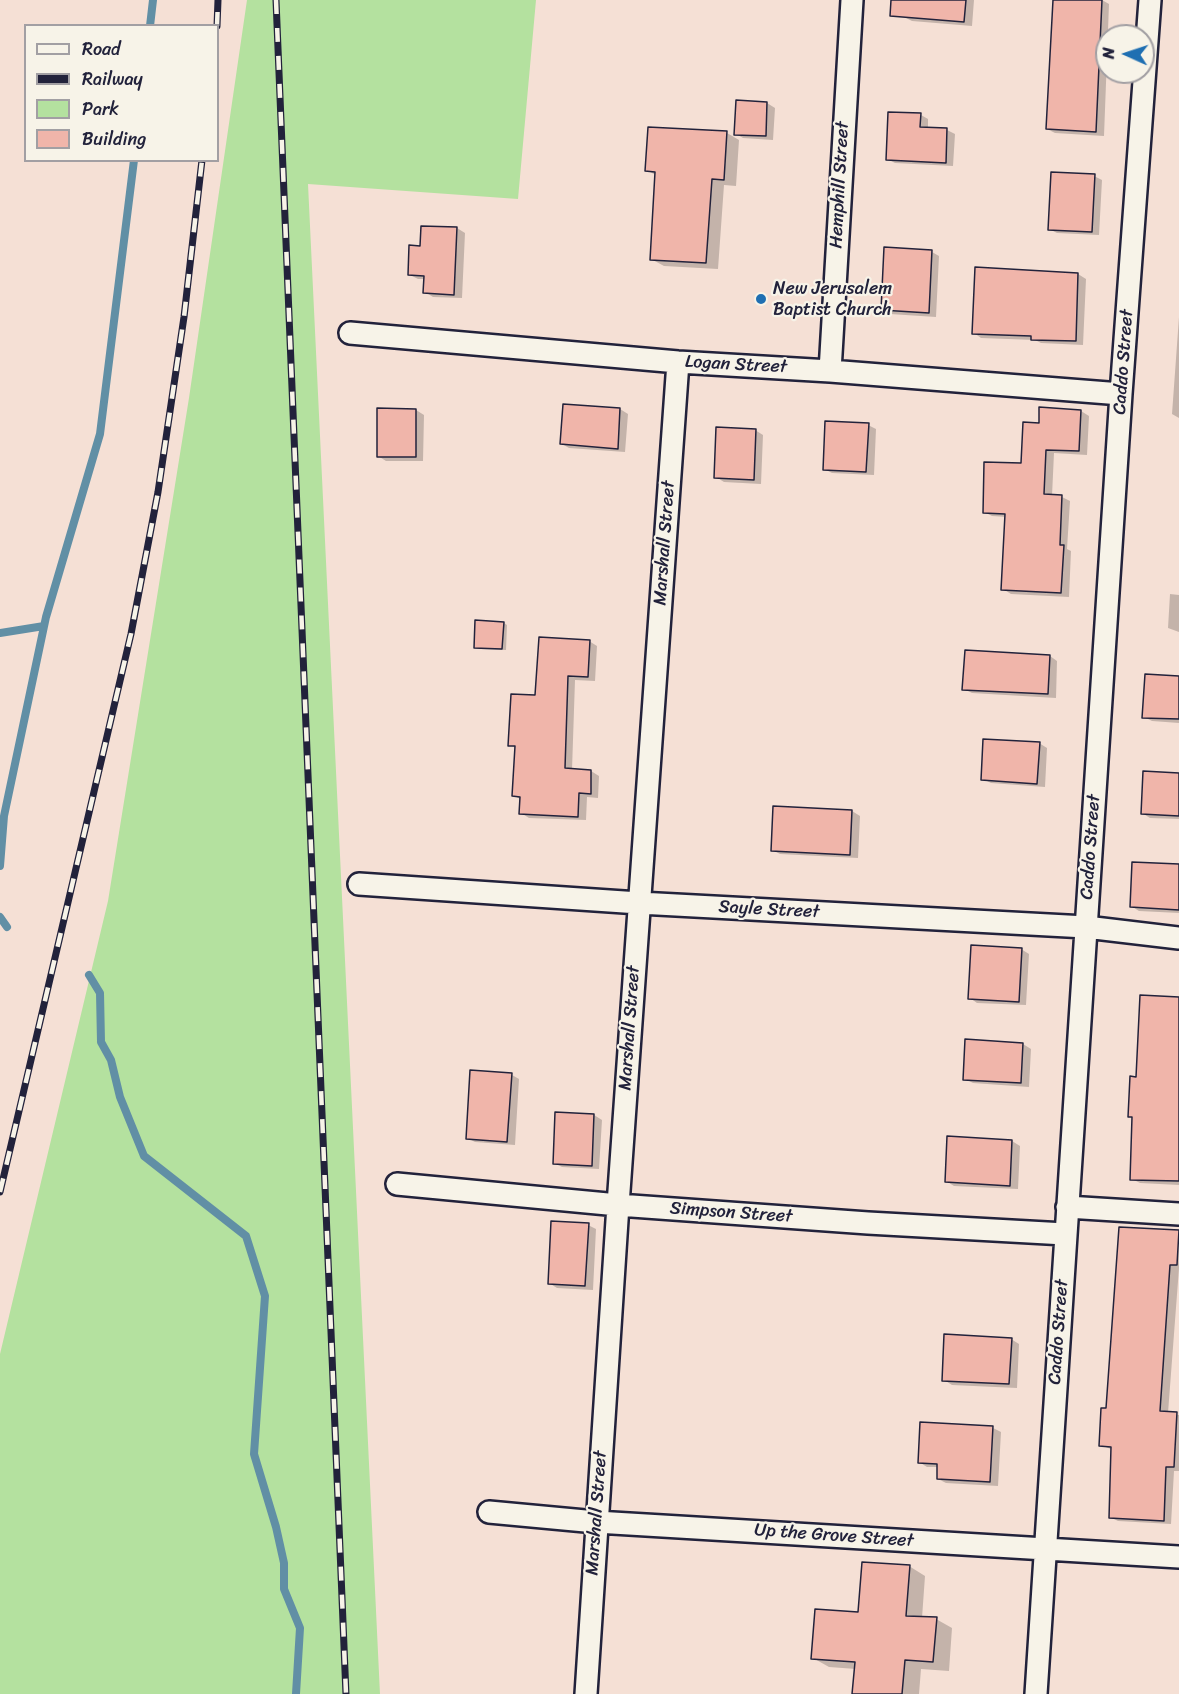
<!DOCTYPE html>
<style>
body{margin:0}
#map{position:relative;width:1179px;height:1694px;overflow:hidden;background:#f5e0d5;font-family:Sriracha,sans-serif}
canvas{display:block}
.legend{position:absolute;left:24px;top:24px;width:195px;height:138px;box-sizing:border-box;background:#f7f3e8;border:2px solid #a29fa3;margin:0;padding:8px 10px;list-style:none;font-size:18px;color:#22223b}
.legend li{display:flex;align-items:center;gap:12px;height:30px}
.legend b{width:30px;border:2px solid #a29fa3}
.north{position:absolute;left:1095px;top:24px;width:60px;height:60px;box-sizing:border-box;background:#f7f3e8;border:2px solid #a29fa3;border-radius:50%;rotate:273deg;font-size:16px;font-weight:700;line-height:24px;text-align:center;color:#22223b}
.north::after{content:'';display:block;margin:auto;width:21px;height:27px;background:#1f6fb2;clip-path:polygon(50% 0,100% 100%,50% 72%,0 100%)}
</style>
<div id="map">
<canvas width="1179" height="1694"></canvas>
<ul class="legend">
<li><b style="height:8px;background:#f7f3e8"></b>Road</li>
<li><b style="height:8px;background:#22223b"></b>Railway</li>
<li><b style="height:16px;background:#b4e19f"></b>Park</li>
<li><b style="height:16px;background:#f0b5aa"></b>Building</li>
</ul>
<div class="north">N</div>
</div>
<script>
const ctx = document.querySelector('canvas').getContext('2d');
ctx.lineJoin = 'round';
function fill(path, color) { ctx.fillStyle = color; ctx.fill(path, 'evenodd'); }
function stroke(path, color, width, dash) { ctx.strokeStyle = color; ctx.lineWidth = width; ctx.lineCap = dash ? 'butt' : 'round'; ctx.setLineDash(dash || []); ctx.stroke(path); }
function label(font, color, halo, rows, align = 'center') {
  ctx.font = font + ' Sriracha,sans-serif'; ctx.lineWidth = 4.5; ctx.setLineDash([]); ctx.textBaseline = 'middle'; ctx.strokeStyle = halo; ctx.fillStyle = color; for (const [text, x, y, turn = 0] of rows) {
    ctx.save(); ctx.translate(x, y); ctx.rotate((+turn || 0) * Math.PI / 180); ctx.textAlign = isNaN(turn) ? turn : align; if (halo) ctx.strokeText(text, 0, 0); ctx.fillText(text, 0, 0); ctx.restore();
  }
}
const green = new Path2D(`
 M247 0H536L518 199 308 184 380 1694H0V1354L108 901 189 398Z`);
const shadow = new Path2D(`
 M905 0H974L972 26 912 21 904 17Z
 M1054 0H1102L1109 4 1104 136 1055 133 1047 129Z
 M737 101 767 103 775 108 773 140 743 138 736 134Z
 M921 115 928 119V129L947 130 955 134 953 166 895 163 887 159Z
 M650 128 727 133 739 140 736 186 724 185 718 269 664 266 651 259 657 176 647 170Z
 M1094 176 1102 180 1099 235 1057 233 1049 229Z
 M457 228 465 233 462 298 433 297 425 292V279H418L410 275 422 247Z
 M932 252 939 256 936 317 890 314 882 310Z
 M1078 274 1086 279 1083 345 1041 343 1035 340 981 338 974 333Z
 M1179 317V418L1172 414Z
 M620 409 628 414 625 452 569 448 562 444Z
 M1041 409 1081 411 1089 416 1087 455 1054 453 1052 496 1062 497 1070 501 1067 549 1071 551 1069 597 1011 594 1003 589 1007 517 992 516 984 512 1022 465 1040 424Z
 M416 410 424 415 423 461H386L378 456Z
 M868 425 876 429 874 475 832 473 824 469Z
 M755 430 763 435 761 484 724 482 716 477Z
 M1170 594 1179 595V632L1168 628Z
 M504 623 507 625 506 650 479 649 476 647Z
 M589 641 597 646 595 681 575 680 572 770 591 771 599 776 598 798 587 797 586 820 529 818 521 813V800L514 795 516 748 510 745 537 697Z
 M1050 656 1057 661 1056 698 972 693 964 689Z
 M1179 677V723L1152 721 1144 717Z
 M1039 743 1047 748 1045 787 991 783 983 779Z
 M1179 774V819L1150 818 1142 813Z
 M852 811 860 816 858 858 780 854 772 850Z
 M1179 866V913L1139 911 1131 906Z
 M1021 949 1029 954 1026 1005 977 1003 970 998Z
 M1179 998V1185L1140 1183 1132 1179 1134 1119 1129 1116 1137 1078Z
 M1023 1044 1031 1049 1029 1087 973 1083 965 1079Z
 M512 1075 519 1079 515 1145 475 1142 467 1138Z
 M594 1115 602 1120 599 1169 562 1167 554 1163Z
 M1012 1141 1020 1146 1018 1189 954 1186 946 1181Z
 M588 1225 596 1229 593 1290 557 1288 549 1283Z
 M1178 1232 1179 1268 1168 1413 1179 1415V1471H1174L1171 1524 1118 1521 1110 1517 1113 1450 1101 1445 1107 1410Z
 M1011 1339 1019 1344 1017 1388 952 1385 944 1380Z
 M993 1428 1001 1432 998 1486 946 1483 938 1479 939 1467H927L919 1462Z
 M909 1566 925 1576 922 1618 936 1619 952 1628 949 1671 921 1669 919 1694H854L856 1669 829 1667 813 1658Z`);
const stream = new Path2D(`
 M150 26 153 0
 M0 633 44 626
 M0 866 4 816 46 617 100 434 134 160
 M0 917 7 927
 M89 975 100 993 101 1042 111 1060 120 1097 144 1156 246 1236 265 1296 254 1454 276 1527 284 1563V1589L300 1628 296 1694`);
const building = new Path2D(`
 M891 0H966L964 22 890 16Z
 M1053 0H1102L1096 132 1046 129Z
 M736 100 767 102 766 136 734 135Z
 M888 112 921 113 920 127 947 128 946 163 886 160Z
 M648 127 727 131 724 180 712 179 706 263 650 260 655 172 645 171Z
 M1051 172 1095 174 1092 232 1048 230Z
 M421 226 457 227 454 295 423 293 424 276 408 275 409 245 420 246Z
 M884 247 932 250 929 313 881 310Z
 M975 267 1078 273 1076 341 1031 340V336L972 334Z
 M563 404 620 408 618 449 560 444Z
 M1039 407 1081 410 1079 451 1046 450 1044 494 1062 495 1060 545H1064L1061 593 1001 590 1005 514 983 513 984 462 1021 463 1023 422 1039 423Z
 M377 408 416 409V457H377Z
 M825 421 869 423 866 472 823 470Z
 M716 427 756 429 754 480 714 478Z
 M475 620 504 622 502 649 474 648Z
 M539 637 590 640 588 677 568 676 565 768 591 770V794L579 793 578 817 519 814 520 797 512 796 515 746H508L511 694 535 695Z
 M965 650 1050 655 1048 694 962 690Z
 M1145 674 1179 676V719L1142 718Z
 M983 739 1040 742 1037 784 981 780Z
 M1143 771 1179 773V816L1141 814Z
 M773 806 852 810 850 855 771 851Z
 M1132 862 1179 864V910L1130 907Z
 M971 945 1022 948 1019 1002 968 999Z
 M1140 995 1179 997V1181L1130 1180 1132 1117H1128L1130 1076 1136 1077Z
 M965 1039 1023 1043 1021 1083 963 1080Z
 M470 1070 512 1073 507 1142 466 1139Z
 M555 1112 594 1114 592 1166 553 1164Z
 M947 1136 1012 1140 1010 1186 945 1182Z
 M551 1221 589 1223 585 1286 548 1284Z
 M1119 1227 1179 1230 1177 1265H1170L1160 1411 1177 1412 1174 1467H1166L1164 1521 1109 1518 1111 1447 1099 1446 1101 1408H1106Z
 M944 1334 1012 1338 1009 1384 942 1381Z
 M920 1422 993 1426 990 1482 937 1479V1464L918 1463Z
 M862 1562 910 1565 906 1616 937 1617 933 1662 905 1660 902 1694H852L855 1662 811 1659 815 1609 858 1612Z`);
const street = new Path2D(`
 M350 333 678 362 830 371 1121 394
 M830 371 852 0
 M359 884 639 903 1086 927 1179 938
 M397 1184 618 1205 868 1223 1065 1234
 M1067 1207 1179 1214
 M489 1512 596 1522 1179 1557
 M586 1694 618 1205 678 362
 M1036 1694 1121 394 1150 0`);
const rail = new Path2D(`
 M276 0 346 1694
 M217 26 218 0
 M0 1192 131 634 158 492 184 317 202 160`);
const markers = [
 [761,299,6,"#1f6fb2"]
];
const streetNames = [
 ["Hemphill Street",840,185,-87],
 ["Caddo Street",1124,362,-86],
 ["Logan Street",736,365,3],
 ["Marshall Street",665,543,-86],
 ["Caddo Street",1091,847,-86],
 ["Sayle Street",769,910,3],
 ["Marshall Street",630,1028,-86],
 ["Simpson Street",731,1213,4],
 ["Caddo Street",1059,1332,-86],
 ["Marshall Street",597,1513,-86],
 ["Up the Grove Street",834,1536,4]
];
const poiNames = [
 ["New Jerusalem",773,289],
 ["Baptist Church",773,310]
];
fill(green, '#b4e19f');
fill(shadow, '#0003');
stroke(stream, '#618fa5', 8);
fill(building, '#f0b5aa');
stroke(building, '#22223b', 1.5);
stroke(street, '#22223b', 26);
stroke(street, '#f7f3e8', 21);
stroke(rail, '#22223b', 7);
stroke(rail, '#f7f3e8', 4.5, [14]);
for (const [x, y, r, color] of markers) { const dot = new Path2D(); dot.arc(x, y, r, 0, 2 * Math.PI); ctx.fillStyle = color; ctx.fill(dot); stroke(dot, '#f7f3e8', 2); }
label('18px', '#22223b', '#f7f3e8', streetNames);
label('18px', '#22223b', '#f7f3e8', poiNames, 'left');
</script>
